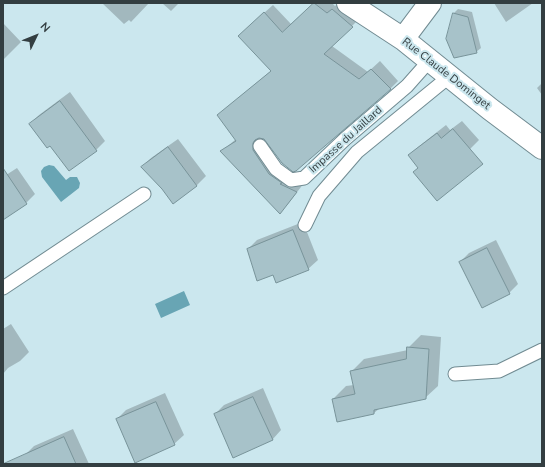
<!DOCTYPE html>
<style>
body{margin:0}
#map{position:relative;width:545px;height:467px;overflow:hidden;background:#cbe7ee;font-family:"Nunito Sans",sans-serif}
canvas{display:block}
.frame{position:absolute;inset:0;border:4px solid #333e41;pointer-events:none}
.north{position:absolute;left:16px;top:16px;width:40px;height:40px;-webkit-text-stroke:3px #cbe7ee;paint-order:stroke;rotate:47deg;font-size:11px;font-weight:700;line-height:16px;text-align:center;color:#333e41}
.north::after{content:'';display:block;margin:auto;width:14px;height:18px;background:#333e41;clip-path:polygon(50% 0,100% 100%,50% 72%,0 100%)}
</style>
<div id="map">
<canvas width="545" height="467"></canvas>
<div class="frame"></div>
<div class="north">N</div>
</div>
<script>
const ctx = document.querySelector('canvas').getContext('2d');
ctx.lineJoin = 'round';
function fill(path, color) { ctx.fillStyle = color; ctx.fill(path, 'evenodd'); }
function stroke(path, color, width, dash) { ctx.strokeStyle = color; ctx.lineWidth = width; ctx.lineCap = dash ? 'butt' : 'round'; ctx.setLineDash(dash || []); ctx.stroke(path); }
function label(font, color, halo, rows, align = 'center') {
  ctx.font = font + ' "Nunito Sans",sans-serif'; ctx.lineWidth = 4; ctx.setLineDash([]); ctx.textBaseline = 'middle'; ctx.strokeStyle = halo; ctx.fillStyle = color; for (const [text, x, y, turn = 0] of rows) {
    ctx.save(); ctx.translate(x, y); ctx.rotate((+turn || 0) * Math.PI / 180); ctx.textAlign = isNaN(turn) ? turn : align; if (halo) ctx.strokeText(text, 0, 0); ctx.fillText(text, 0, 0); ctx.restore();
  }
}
const water = new Path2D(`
 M49 165 54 166 66 180 70 177H77L80 183 79 188 61 202 42 177 41 171 44 167Z
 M184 291 190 305 161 318 155 304Z`);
const shadow = new Path2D(`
 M102 3H149L131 22 129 20 124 24Z
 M162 3H179L171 11Z
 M314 3H332L335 6 339 3 360 18 332 46 368 72 380 61 398 81 390 89 261 137V142L277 166 304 183 288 204 280 212 222 151 236 139 218 115 272 70 247 28 273 5 291 24Z
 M494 3H533L506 22Z
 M458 9 472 12 481 48 476 52 454 13Z
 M3 23 21 42 3 60Z
 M542 83V95L537 88Z
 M70 92 105 141 96 150 69 170 50 145 30 124 39 115Z
 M462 121 479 140 470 149 456 158 419 168 409 155 418 147 446 125 450 130Z
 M178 139 206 176 197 185 173 202 163 189 142 167 151 158Z
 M17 168 35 194 26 203 3 219V177Z
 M303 222 318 260 308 269 274 274 248 249 257 240Z
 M496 240 518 284 509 293 460 262 469 253Z
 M11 324 29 352 20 361 8 368 3 374V329Z
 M421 335 441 337 438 386 425 398 380 408 374 413 333 399 346 386 354 385 352 371 364 359 408 350V348Z
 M263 388 281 430 272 440 215 414 224 405Z
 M165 393 184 435 174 444 117 419 126 410Z
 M73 429 89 464H29L25 455 34 446Z`);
const building = new Path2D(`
 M314 3 327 13 332 9 353 27 324 54 359 79 371 69 391 89 296 171 293 172 282 163 264 139 259 138 255 140 253 143V150L269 174 282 183 280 184 297 192 280 214 220 151 236 141 217 115 271 71 238 36 264 12 282 32Z
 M453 13 468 17 477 53 454 58 446 39Z
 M60 101 97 151 69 171 50 146 47 148 29 124Z
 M453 129 483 164 437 201 413 172 418 168 408 155 437 133 441 138Z
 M168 147 197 186 173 204 162 189 141 167Z
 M3 168 27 204 3 220Z
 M293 230 309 270 276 283 273 275 257 281 247 249Z
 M487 248 510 294 482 308 459 262Z
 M407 347 429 349 426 399 374 410V414L337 422 332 399 355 394 350 371 406 359Z
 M253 397 273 440 233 458 214 414Z
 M156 402 175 445 135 463 116 419Z
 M64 437 76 464H3Z`);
const service = new Path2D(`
 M260 146 276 169 291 180 304 178 345 139 407 86 430 60
 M305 225 319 196 357 152 450 76
 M3 288 144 194
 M455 374 499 371 542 350`);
const minor = new Path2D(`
 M348 3 403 39 490 109 542 148
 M403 39 430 3`);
const streetNames = [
 ["Rue Claude Dominget",446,74,38],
 ["Impasse du Jaillard",346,140,-42]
];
fill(water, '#68a5b4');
fill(shadow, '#0003');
fill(building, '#a7c2c9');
stroke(building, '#789399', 1);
stroke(service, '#718b92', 15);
stroke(minor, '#718b92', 24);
stroke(service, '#fff', 13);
stroke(minor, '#fff', 22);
label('11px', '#333e41', '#cbe7ee', streetNames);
</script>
